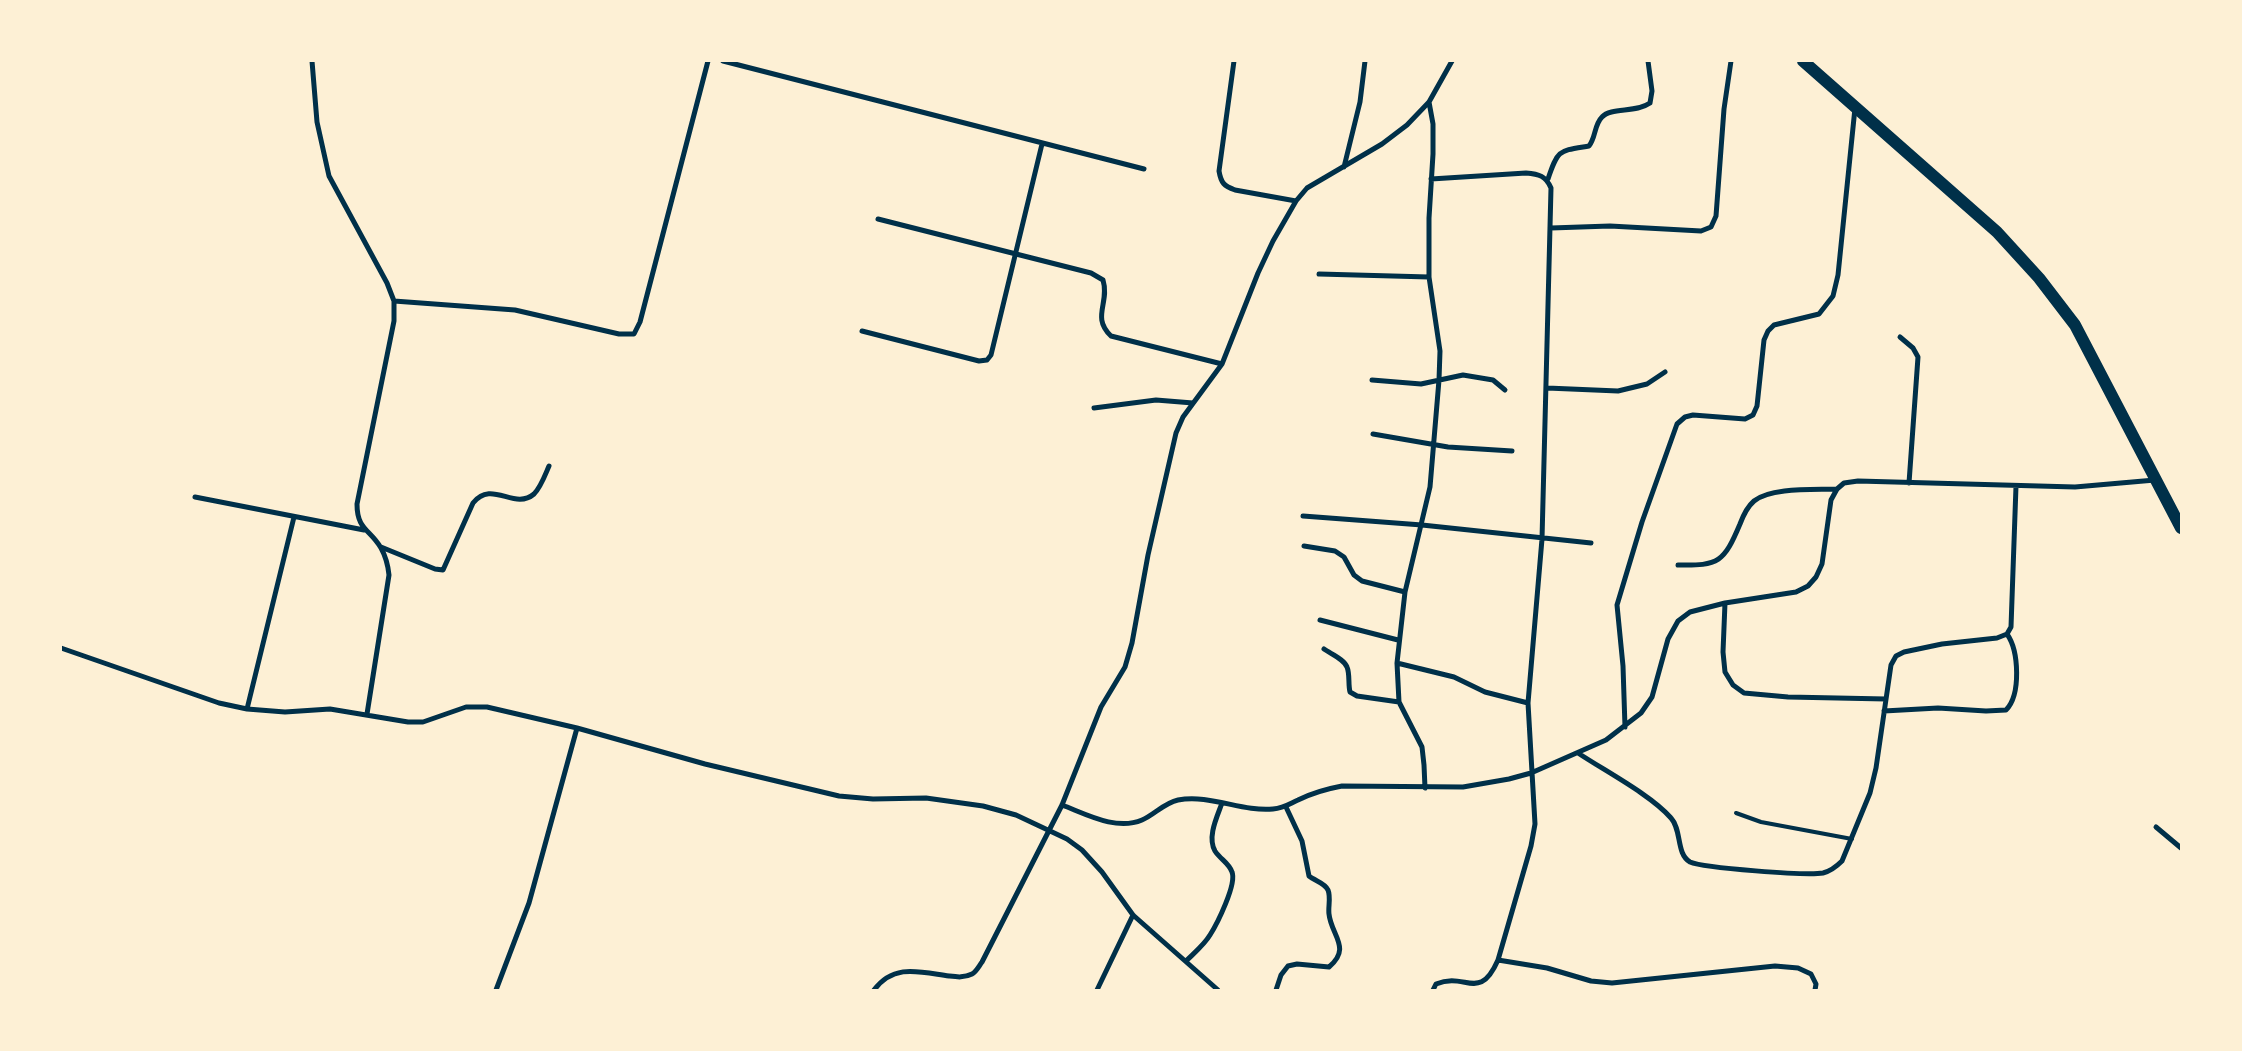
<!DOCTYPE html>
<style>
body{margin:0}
#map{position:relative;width:2242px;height:1051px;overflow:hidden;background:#fdf0d5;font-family:"Titillium Web",sans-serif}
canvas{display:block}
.frame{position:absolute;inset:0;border:62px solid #fdf0d5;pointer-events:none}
</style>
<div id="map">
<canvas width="2242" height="1051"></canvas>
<div class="frame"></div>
</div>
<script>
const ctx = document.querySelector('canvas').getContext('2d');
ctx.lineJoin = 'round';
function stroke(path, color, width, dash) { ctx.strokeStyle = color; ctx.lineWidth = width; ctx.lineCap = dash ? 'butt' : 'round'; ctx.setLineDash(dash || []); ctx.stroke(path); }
const service = new Path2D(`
 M1736 813 1761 822 1852 839`);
const minor = new Path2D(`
 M312 61 317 122 329 176 387 283 394 301V321L357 504C357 530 370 529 381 548 386 557 388 565 389 575L367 714
 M723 61 1144 169
 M1234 61 1219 171C1221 183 1224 186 1235 190L1296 201
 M1344 167 1360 102 1365 61
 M1431 179 1526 173C1539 174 1546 176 1551 188L1542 539 1528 703 1535 824 1531 846 1498 960C1479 1003 1466 971 1436 984L1433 990
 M1548 179C1558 149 1559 151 1589 146 1596 137 1594 125 1602 117 1611 107 1636 113 1650 103L1652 91 1648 61
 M878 219 1091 273 1103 280C1110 303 1091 317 1111 336L1222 364
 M1551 228 1610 226 1701 231 1711 227 1716 216 1724 109 1731 61
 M1319 274 1429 277
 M394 301 515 310 619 334H634L640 322 708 61
 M862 331 979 361 987 360 991 355 1042 144
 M1900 337 1913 348 1918 357 1909 483
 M1372 380 1421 384 1463 375 1493 380 1505 390
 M1547 388 1618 391 1647 384 1665 372
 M1094 408 1156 400 1193 403
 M1373 434 1448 447 1512 451
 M195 497 364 530
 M1303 516 1422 525 1591 543
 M1304 546 1335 551 1344 557 1354 575 1362 581 1405 592
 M381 547 435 569 443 570 473 503C492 479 514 511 534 494 541 487 545 475 549 466
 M1678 565C1719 566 1724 562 1740 524 1743 516 1747 507 1754 501 1771 487 1815 490 1837 489
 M1725 603 1723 652 1725 672 1733 685 1744 693 1788 697 1886 699
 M1320 620 1398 640
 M61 648 219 703 247 709 285 712 330 709 408 722H423L466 707H487L577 728 705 764 839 796 873 799 926 798 983 806 1016 815 1067 839 1082 850 1102 872 1133 915 1218 990
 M1324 649C1331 654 1344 659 1347 667 1350 674 1348 684 1350 692L1357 696 1399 702
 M1397 663 1454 677 1485 692 1528 703
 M247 709 294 517
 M1884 711 1938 708 1986 711 2006 710C2021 695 2019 651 2007 634
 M1625 727 1623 666 1617 605 1642 522 1677 424 1685 417 1693 415 1745 419 1753 415 1757 406 1764 340 1768 331 1774 325 1819 314 1833 296 1838 275 1855 108
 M1578 753C1605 771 1651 795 1671 818 1682 830 1676 854 1690 862 1704 868 1807 876 1823 873 1831 871 1836 867 1842 861L1870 793 1876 768 1891 665 1896 656 1904 652 1942 644 1997 638 2007 634 2011 627 2016 486
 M1425 788 1424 765 1422 747 1399 702 1397 663 1405 592 1430 487 1439 380 1440 351 1429 277V218L1433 154V124L1429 102
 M1062 805C1086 814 1116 831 1142 820 1154 815 1164 803 1178 800 1210 794 1242 812 1273 809 1284 808 1289 804 1298 800 1312 793 1326 789 1342 786L1463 787 1509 779 1531 773 1606 740 1641 713 1652 697 1668 639 1678 621 1690 612 1725 603 1796 592 1808 586 1816 577 1822 564 1831 500 1837 489 1844 483 1858 481 2075 487 2155 480
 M2156 827 2181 848
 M1498 960 1547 968 1591 981 1612 983 1775 966 1798 968 1811 974 1816 984 1815 990
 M1186 961C1194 953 1204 945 1210 935 1217 924 1237 884 1232 872 1229 863 1220 859 1215 851 1207 837 1217 817 1222 803
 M496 990 529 903 577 728
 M874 990C894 963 920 972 949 976 957 977 964 978 972 974 976 972 979 966 982 962L1062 805 1101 707 1125 667 1132 643 1148 555 1176 433 1183 417 1222 364 1258 273 1273 241 1296 201 1307 188 1382 144 1407 125 1429 102 1452 61
 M1097 990 1133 915
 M1276 990 1281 975 1288 966 1297 964 1329 967C1352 948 1331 935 1329 914 1328 907 1331 897 1328 890 1325 883 1315 881 1309 876L1302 841 1286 807`);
const primary = new Path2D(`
 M1803 61 1997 232 2039 278 2075 325 2181 528`);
stroke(service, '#003049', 4);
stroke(minor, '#003049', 5);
stroke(primary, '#003049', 12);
</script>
